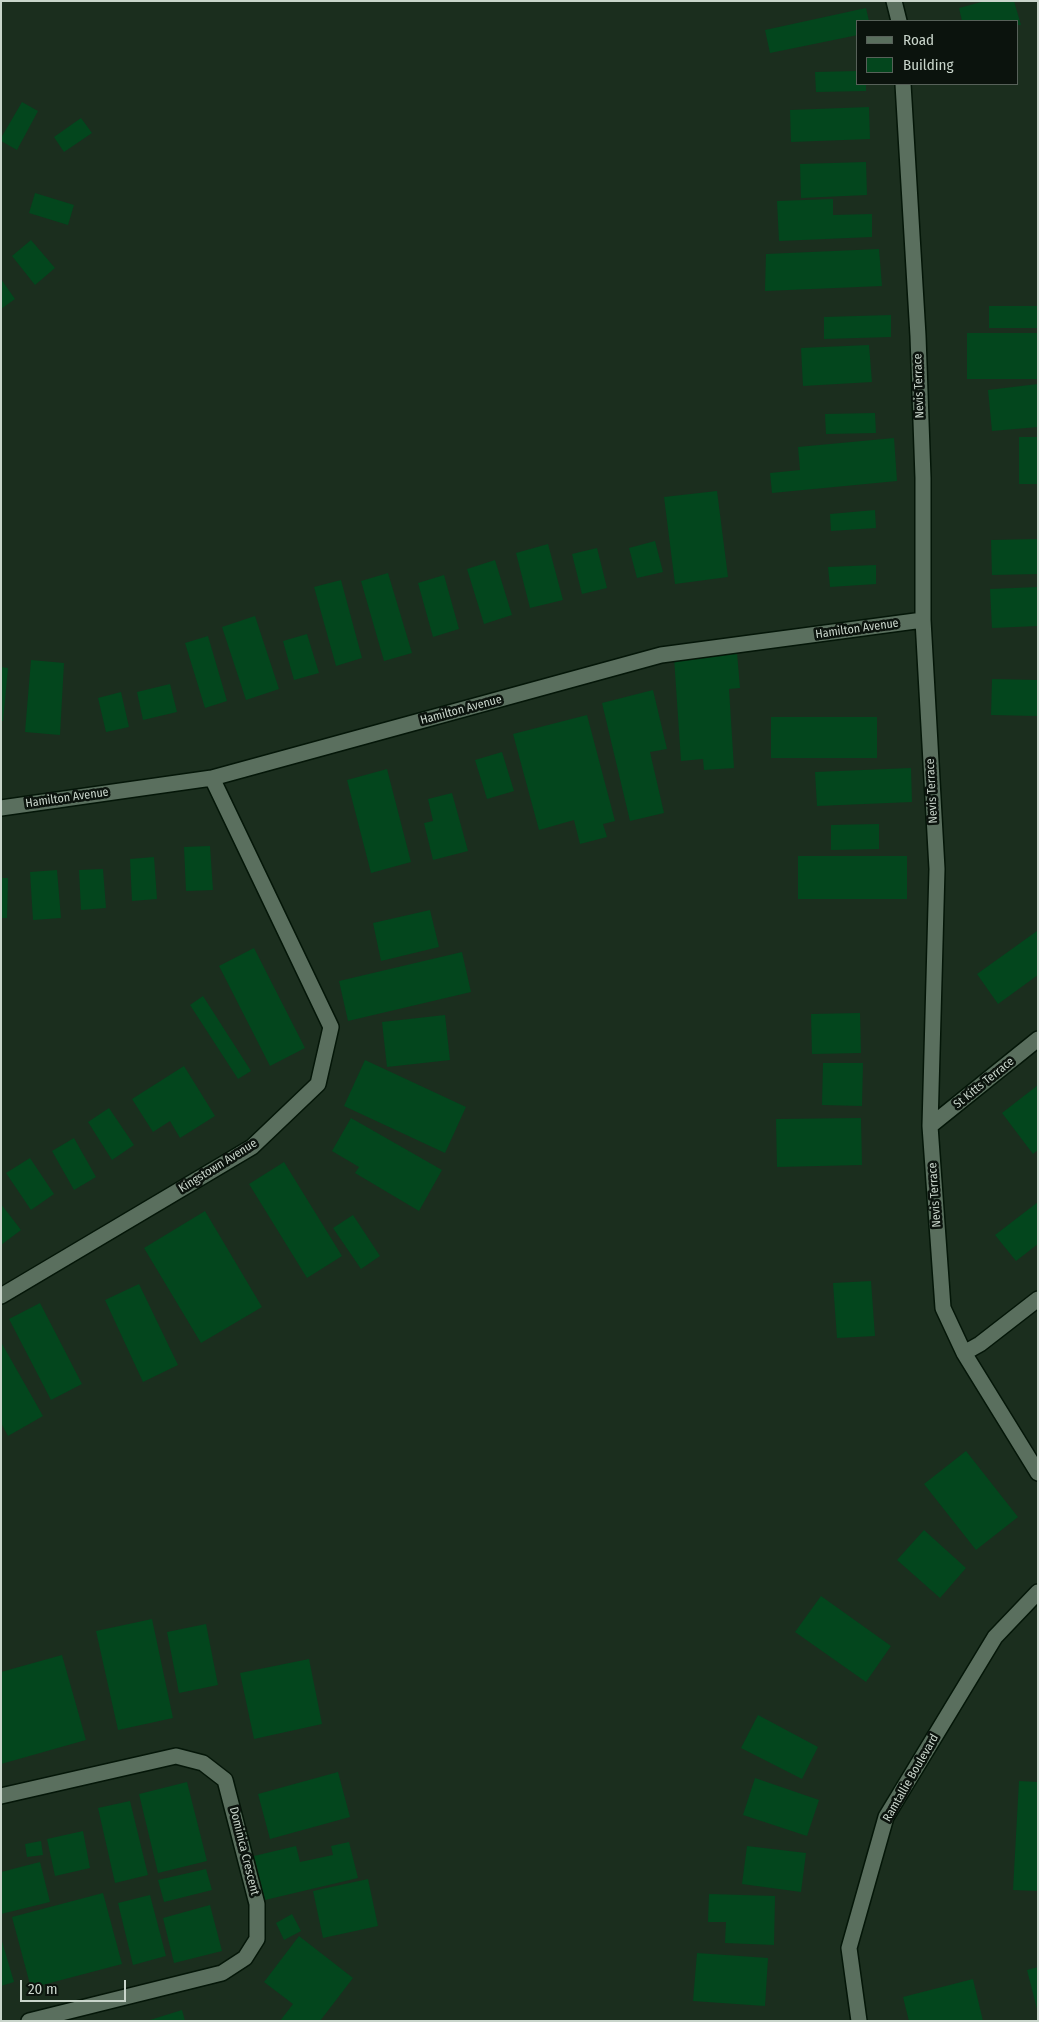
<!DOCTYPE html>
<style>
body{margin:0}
#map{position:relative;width:1039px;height:2022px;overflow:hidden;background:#1b2e1e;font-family:"Fira Sans Condensed",sans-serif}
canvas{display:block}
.frame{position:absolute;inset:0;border:2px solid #c9d5cb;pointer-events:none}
.legend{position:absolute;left:856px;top:20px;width:162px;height:65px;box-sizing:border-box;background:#0b130d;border:1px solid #576159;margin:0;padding:6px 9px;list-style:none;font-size:15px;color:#c9d5cb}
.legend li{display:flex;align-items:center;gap:10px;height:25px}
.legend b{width:25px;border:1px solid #576159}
.scale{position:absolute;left:20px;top:1980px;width:106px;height:22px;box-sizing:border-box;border:2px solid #c9d5cb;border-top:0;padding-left:6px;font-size:15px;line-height:18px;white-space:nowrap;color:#c9d5cb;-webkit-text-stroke:4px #0b130d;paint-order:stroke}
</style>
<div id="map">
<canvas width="1039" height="2022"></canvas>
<div class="frame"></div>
<ul class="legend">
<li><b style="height:6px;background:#5a6f5e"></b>Road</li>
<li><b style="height:14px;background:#03461d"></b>Building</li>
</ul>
<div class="scale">20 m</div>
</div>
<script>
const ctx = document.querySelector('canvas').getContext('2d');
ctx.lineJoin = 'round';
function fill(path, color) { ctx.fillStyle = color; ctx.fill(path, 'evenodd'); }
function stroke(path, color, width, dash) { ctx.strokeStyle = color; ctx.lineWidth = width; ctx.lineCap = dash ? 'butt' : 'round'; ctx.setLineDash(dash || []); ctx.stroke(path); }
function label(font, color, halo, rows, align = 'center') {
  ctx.font = font + ' "Fira Sans Condensed",sans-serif'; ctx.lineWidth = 5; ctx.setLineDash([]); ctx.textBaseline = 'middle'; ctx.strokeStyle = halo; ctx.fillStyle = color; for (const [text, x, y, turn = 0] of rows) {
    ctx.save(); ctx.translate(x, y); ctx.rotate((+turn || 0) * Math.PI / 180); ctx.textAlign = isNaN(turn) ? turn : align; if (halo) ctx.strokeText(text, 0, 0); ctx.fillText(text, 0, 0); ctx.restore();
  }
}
const building = new Path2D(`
 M985 1H1014L1021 25H1018V21H962L959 8Z
 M866 8 869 21H858V35L770 53 765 30Z
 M858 71V84H866V91L816 92 815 72Z
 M22 102 38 111 17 150 1 141V138Z
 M869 107 870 139 791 142 790 110Z
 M81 118 92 133 64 152 54 137Z
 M866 162 867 195 801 198 800 164Z
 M35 193 74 205 68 225 29 213Z
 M833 199V215L872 214V237L779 241 777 201Z
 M31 240 55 268 35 285 12 256Z
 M879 249 882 286 765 291 766 254Z
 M1 279 15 299 1 309Z
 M989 306H1038V328H989Z
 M891 315V337L824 339V317Z
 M967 333H1038V379H967Z
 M869 345 872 382 803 386 801 348Z
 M1038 384V427L992 431 988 390Z
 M875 413 876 433 826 434 825 414Z
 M1019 437H1038V484H1019Z
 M894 438 897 481 772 493 770 473 800 470 798 447Z
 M717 491 728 577 675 584 664 497Z
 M875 510 876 528 831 531 830 514Z
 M1038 539V574L992 575 991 540Z
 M655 541 663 572 637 578 629 548Z
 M548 544 563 600 530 608 516 553Z
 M597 548 607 588 582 594 572 554Z
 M495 560 512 615 484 624 467 569Z
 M876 565V584L830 587 828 567Z
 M388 573 412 653 384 661 361 581Z
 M444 575 459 629 433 637 418 583Z
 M341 580 362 658 336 666 314 587Z
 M1038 587V626L992 628 990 589Z
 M255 616 279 689 246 700 222 627Z
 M307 634 319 673 294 680 283 641Z
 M208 636 227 701 205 708 185 643Z
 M737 653 740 688 729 689 734 768 704 770 703 759 681 761 674 657Z
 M31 660 64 663 60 735 25 732Z
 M1 667 8 668 3 721H1Z
 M992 679 1038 680V716L991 715Z
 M170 684 177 712 143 720 137 692Z
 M653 690 667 749 650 752 664 813 630 821 602 703Z
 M121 692 129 727 106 732 98 698Z
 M587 715 615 821 603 824 607 837 580 844 574 820 539 830 513 734Z
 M771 717H877V758H771Z
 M502 752 514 791 487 799 475 760Z
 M911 768 912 802 817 806 815 772Z
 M387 769 411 862 371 873 347 780Z
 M452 793 468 851 433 860 424 823 433 821 428 799Z
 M879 824V849L831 850V825Z
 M210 846 213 890 186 891 184 847Z
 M798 856H907V899H798Z
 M154 857 157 899 132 901 130 859Z
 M103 869 106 908 81 910 79 870Z
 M57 870 61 918 33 920 30 872Z
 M1 878H8L7 918H1Z
 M430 910 439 947 381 961 373 923Z
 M1037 931 1038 975 998 1004 977 974Z
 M254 948 305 1048 270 1066 219 966Z
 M462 952 471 992 348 1021 339 981Z
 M203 996 251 1071 238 1079 190 1005Z
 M860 1013 861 1053 812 1054 811 1014Z
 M445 1015 450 1060 387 1067 382 1022Z
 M365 1060 466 1107 445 1153 344 1106Z
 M823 1063H863L862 1106 822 1105Z
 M184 1066 215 1116 180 1138 170 1121 153 1132 132 1099Z
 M1038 1085V1150L1033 1154 1002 1113Z
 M109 1108 134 1145 112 1160 88 1122Z
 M351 1118 442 1170 419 1211 355 1173 359 1167 332 1151Z
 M861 1118 862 1165 777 1167 776 1119Z
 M74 1138 96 1177 74 1190 52 1151Z
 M30 1158 54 1194 31 1210 6 1173Z
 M284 1162 342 1256 307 1278 249 1184Z
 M1038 1202V1244L1016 1261 995 1235Z
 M1 1204 21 1230 1 1245Z
 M205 1211 262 1307 201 1343 144 1248Z
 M353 1215 380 1256 361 1269 333 1228Z
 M871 1281 875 1336 837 1338 833 1283Z
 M139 1284 178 1365 143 1382 105 1300Z
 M40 1303 82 1384 51 1400 9 1319Z
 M1 1342 43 1416 8 1436 1 1423Z
 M966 1451 1018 1517 976 1550 924 1484Z
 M924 1530 966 1568 940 1598 897 1560Z
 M821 1596 891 1646 866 1682 795 1632Z
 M152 1619 173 1718 118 1730 96 1631Z
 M206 1624 218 1685 179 1693 167 1632Z
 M62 1655 86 1740 1 1764V1672Z
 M309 1659 322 1724 254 1739 240 1673Z
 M758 1715 818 1747 802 1779 741 1748Z
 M338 1772 350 1817 270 1839 258 1794Z
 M755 1778 819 1800 807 1836 743 1815Z
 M1019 1781 1038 1782V1891L1013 1890Z
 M187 1782 207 1861 158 1873 139 1794Z
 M130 1801 148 1875 115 1883 98 1808Z
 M83 1831 90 1868 55 1876 47 1839Z
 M41 1841 43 1855 27 1857 25 1844Z
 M349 1842 358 1878 265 1900 254 1856 296 1846 300 1862 333 1855 331 1846Z
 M747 1846 806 1853 801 1892 742 1884Z
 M40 1862 50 1902 1 1914V1872Z
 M206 1869 212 1890 164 1902 158 1880Z
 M368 1879 378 1926 323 1938 313 1891Z
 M103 1893 122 1964 31 1988 12 1917Z
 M709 1894 775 1896 774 1945 725 1943 726 1922H708Z
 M150 1895 166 1956 133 1965 118 1903Z
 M210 1905 222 1951 174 1963 163 1918Z
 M292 1914 301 1931 284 1940 276 1923Z
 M299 1936 353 1978 320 2021H280L293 2004 264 1982Z
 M1 1938 14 1982 1 1986Z
 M697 1953 768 1958 765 2006 693 2001Z
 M1038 1967V2009H1037L1027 1970Z
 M973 1979 983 2021H909L903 1997Z
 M182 2010 185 2021H150V2020Z`);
const minor = new Path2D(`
 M894 1 899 21
 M903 84 918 336 923 478V620L937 869 930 1126 943 1308 964 1353 1038 1473
 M1 808 212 778 661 655 923 620
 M930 1126 1038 1039
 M1 1296 252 1147 318 1084 331 1027 212 778
 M964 1353 980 1344 1038 1299
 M1 1796 176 1756 203 1763 225 1780 257 1904V1939L245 1958 222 1973 29 2021
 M859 2021 849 1948 886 1817 995 1637 1038 1592`);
const streetNames = [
 ["Nevis Terrace",919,386,-92],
 ["Hamilton Avenue",857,629,-8],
 ["Hamilton Avenue",461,710,-15],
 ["Nevis Terrace",932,791,-93],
 ["Hamilton Avenue",67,798,-8],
 ["St Kitts Terrace",984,1083,-39],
 ["Kingstown Avenue",218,1166,-32],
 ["Nevis Terrace",935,1195,-94],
 ["Ramtallie Boulevard",911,1778,-60],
 ["Dominica Crescent",244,1851,76]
];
fill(building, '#03461d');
stroke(minor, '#041608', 18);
stroke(minor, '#5a6f5e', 15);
label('12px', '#c9d5cb', '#0b130d', streetNames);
</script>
